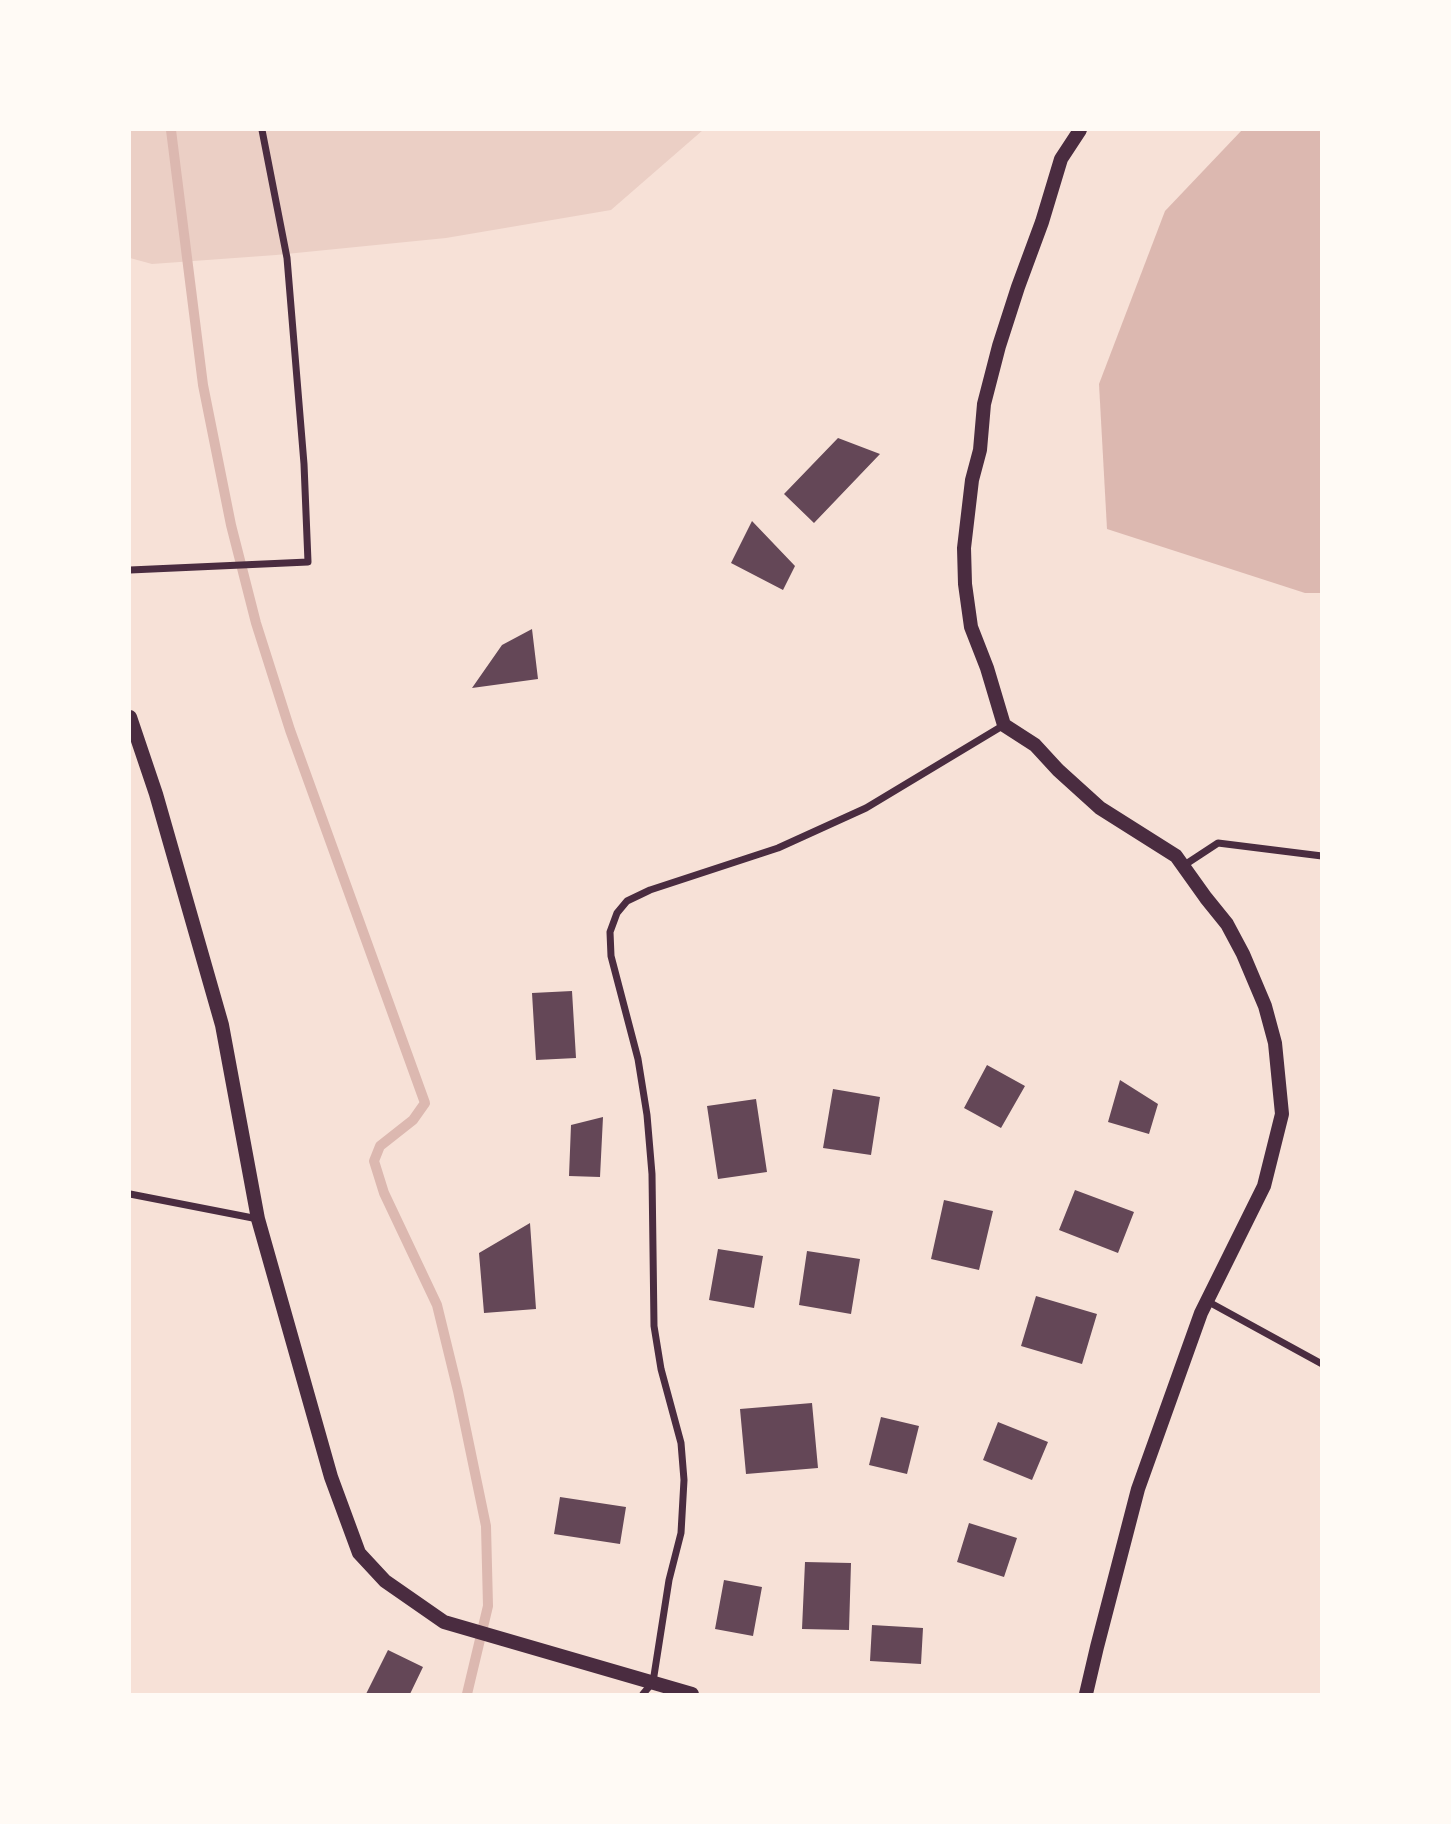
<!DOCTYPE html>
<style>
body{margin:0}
#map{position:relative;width:1451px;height:1824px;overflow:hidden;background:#f7e1d7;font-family:Barlow,sans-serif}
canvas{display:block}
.frame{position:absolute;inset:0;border:131px solid #fffaf5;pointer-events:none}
</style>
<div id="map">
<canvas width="1451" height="1824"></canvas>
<div class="frame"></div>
</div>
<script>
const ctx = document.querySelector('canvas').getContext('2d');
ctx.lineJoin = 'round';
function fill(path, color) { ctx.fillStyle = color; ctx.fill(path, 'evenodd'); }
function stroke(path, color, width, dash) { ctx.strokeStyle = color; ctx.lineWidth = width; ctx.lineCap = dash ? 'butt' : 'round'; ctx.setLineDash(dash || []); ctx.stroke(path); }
const green = new Path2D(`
 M130 130H703L611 210 446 238 276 255 152 264 130 258Z`);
const water = new Path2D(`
 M1242 130H1321V593H1305L1107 529 1099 384 1165 211Z`);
const stream = new Path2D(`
 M171 130 203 385 231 525 256 623 290 730 425 1103 413 1120 380 1146 374 1161 384 1193 437 1305 458 1391 486 1526 488 1606 467 1694`);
const building = new Path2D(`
 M838 438 880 454 814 523 784 494Z
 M752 521 795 566 783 590 731 563Z
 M532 629 538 679 472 688 502 645Z
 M572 991 576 1058 536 1060 532 993Z
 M987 1065 1025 1086 1001 1128 964 1108Z
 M1120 1080 1158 1104 1149 1134 1108 1122Z
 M833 1089 880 1097 871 1155 823 1148Z
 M756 1099 767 1172 718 1179 707 1106Z
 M603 1117 600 1177 569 1176 571 1125Z
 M1075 1190 1134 1212 1118 1253 1059 1230Z
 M944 1200 993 1211 979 1270 931 1259Z
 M530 1223 536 1309 484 1313 479 1253Z
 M718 1249 763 1256 754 1308 709 1300Z
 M807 1251 860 1259 851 1314 799 1305Z
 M1036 1296 1097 1314 1082 1364 1021 1346Z
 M812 1403 818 1468 746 1474 740 1409Z
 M881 1417 919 1426 907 1474 869 1465Z
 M998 1422 1048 1442 1032 1480 983 1460Z
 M560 1497 626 1507 620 1544 554 1534Z
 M969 1523 1017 1538 1004 1577 957 1562Z
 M805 1562 851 1563 849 1630 802 1629Z
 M724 1580 762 1587 753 1636 715 1629Z
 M872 1625 923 1628 921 1664 870 1661Z
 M388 1650 423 1667 410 1694H366Z`);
const minor = new Path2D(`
 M130 570 308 562 304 464 287 258 262 130
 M1183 866 1218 843 1322 856
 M130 1194 258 1219
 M1207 1301 1322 1364
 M643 1694 653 1682 669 1580 681 1533 684 1480 681 1443 661 1369 654 1326 652 1174 647 1115 638 1059 611 956 610 932 617 913 627 901 650 890 778 848 866 808 1004 725`);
const secondary = new Path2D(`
 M1080 130 1061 159 1042 222 1018 287 999 346 984 404 980 450 972 480 964 548 965 584 971 627 987 668 1004 725 1035 745 1058 770 1100 808 1176 856 1206 898 1227 924 1243 954 1265 1006 1275 1043 1282 1114 1264 1186 1201 1313 1138 1489 1097 1647 1086 1694
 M130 717 156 794 222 1025 258 1219 331 1477 359 1553 385 1581 444 1622 692 1694`);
fill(green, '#ebcfc5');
fill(water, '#dcb8b0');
stroke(stream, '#dcb8b0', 10);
fill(building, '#644757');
stroke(minor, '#4a2c40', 7);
stroke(secondary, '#4a2c40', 14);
</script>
